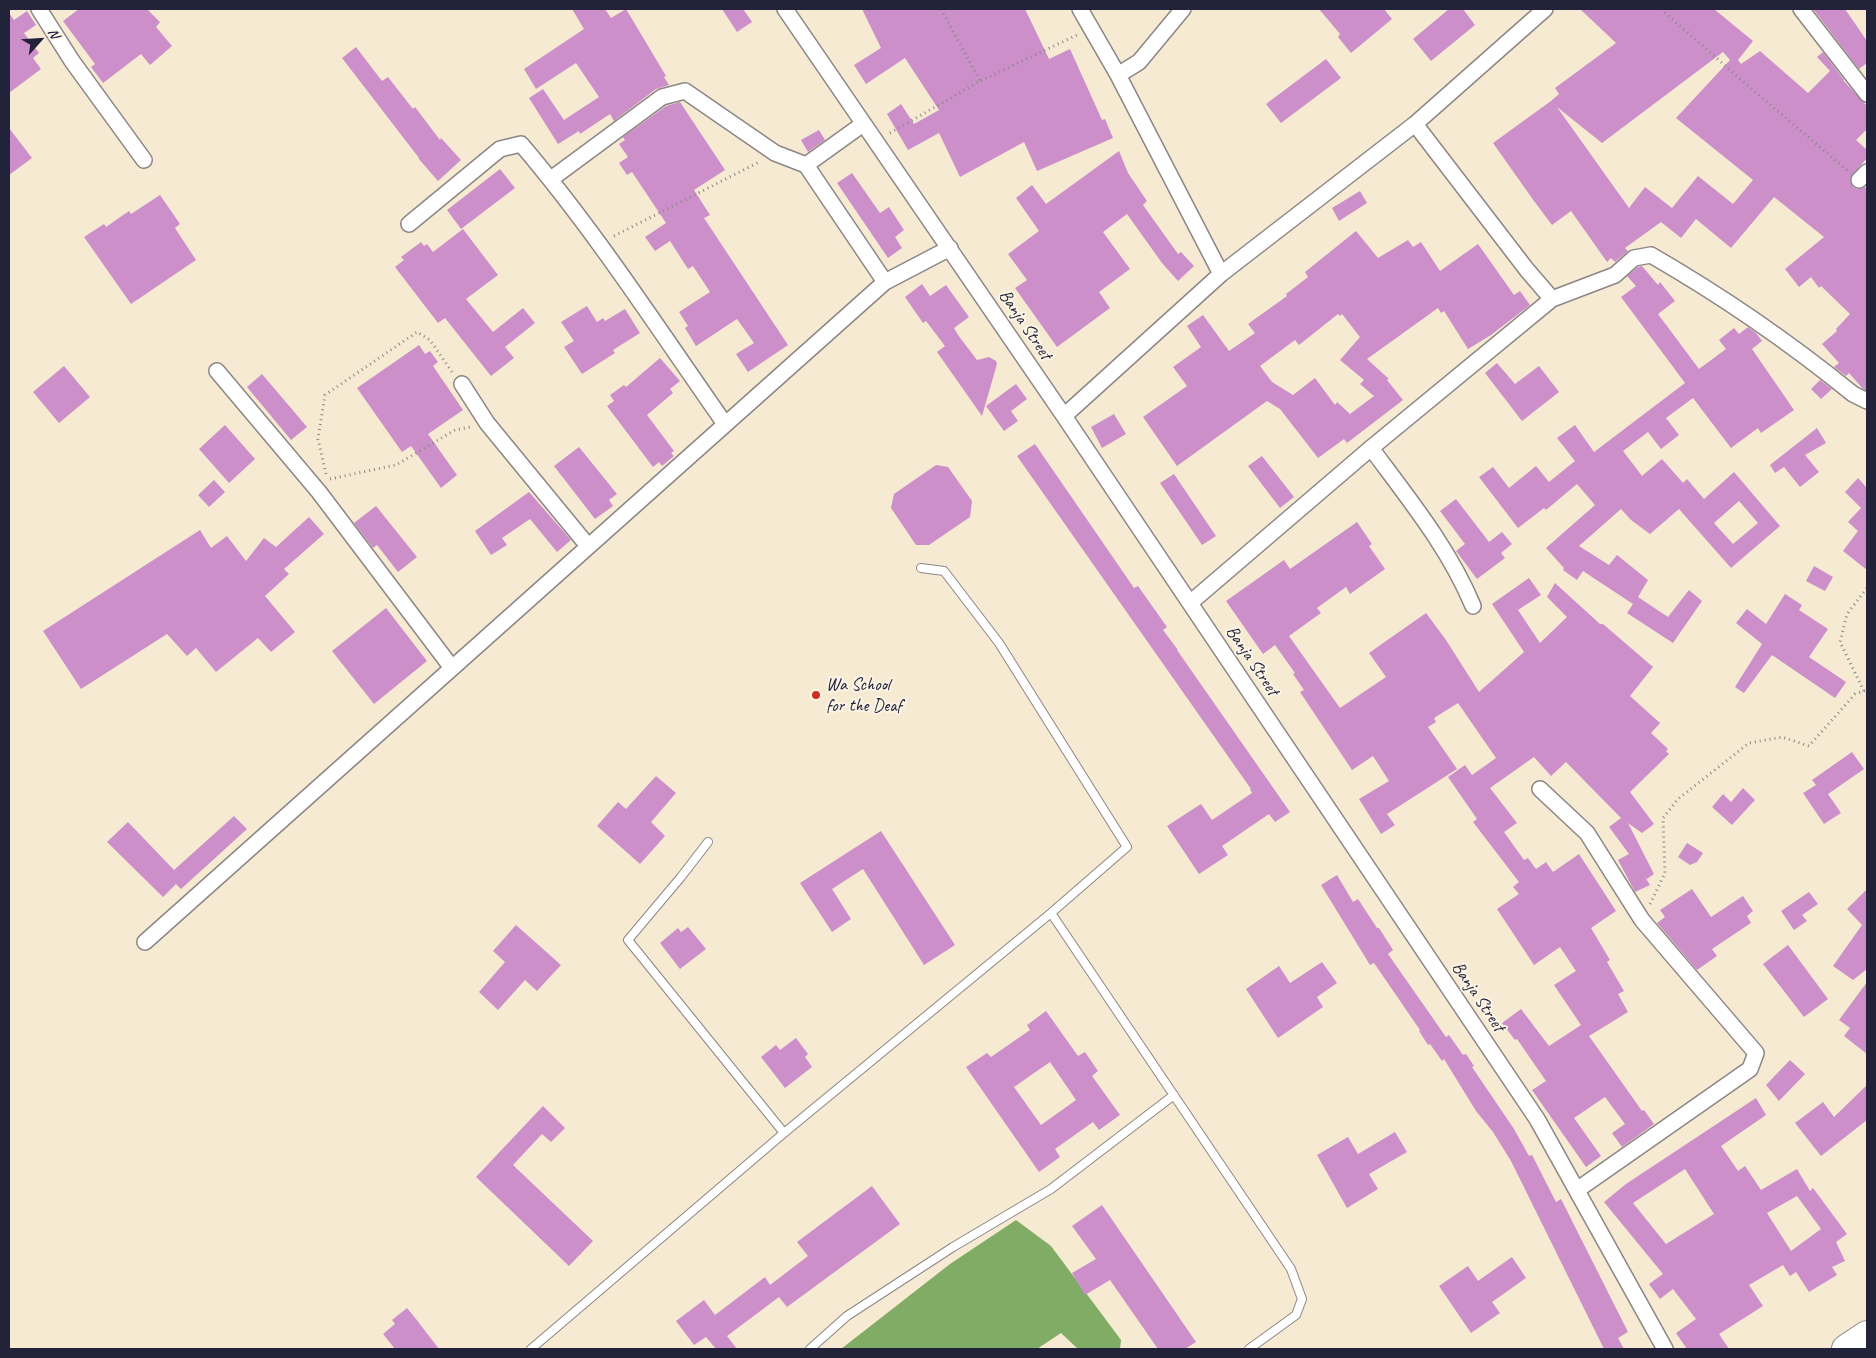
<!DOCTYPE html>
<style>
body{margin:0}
#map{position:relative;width:1876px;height:1358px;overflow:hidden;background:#f6ead2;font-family:Caveat,sans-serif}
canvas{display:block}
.frame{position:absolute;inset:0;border:10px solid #22223b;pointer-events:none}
.north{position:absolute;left:15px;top:15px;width:50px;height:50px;-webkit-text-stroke:4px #fcf5e5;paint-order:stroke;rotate:64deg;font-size:14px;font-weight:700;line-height:20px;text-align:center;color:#22223b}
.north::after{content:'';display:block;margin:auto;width:18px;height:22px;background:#22223b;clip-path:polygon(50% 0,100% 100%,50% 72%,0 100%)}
</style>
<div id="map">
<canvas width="1876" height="1358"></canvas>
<div class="frame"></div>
<div class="north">N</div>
</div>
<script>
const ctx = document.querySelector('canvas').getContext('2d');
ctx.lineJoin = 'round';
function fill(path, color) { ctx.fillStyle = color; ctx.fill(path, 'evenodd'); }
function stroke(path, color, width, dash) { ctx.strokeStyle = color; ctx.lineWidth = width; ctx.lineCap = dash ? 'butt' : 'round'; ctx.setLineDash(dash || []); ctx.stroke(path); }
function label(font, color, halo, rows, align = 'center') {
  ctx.font = font + ' Caveat,sans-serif'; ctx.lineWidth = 4; ctx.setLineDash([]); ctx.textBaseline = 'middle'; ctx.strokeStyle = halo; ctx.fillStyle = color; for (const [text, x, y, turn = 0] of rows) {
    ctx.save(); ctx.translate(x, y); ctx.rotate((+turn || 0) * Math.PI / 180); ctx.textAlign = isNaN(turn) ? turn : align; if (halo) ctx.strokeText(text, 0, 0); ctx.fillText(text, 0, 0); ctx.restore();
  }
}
const forest = new Path2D(`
 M1016 1220 1051 1246 1121 1340 1120 1349H1078L1061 1333 1037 1349H841L950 1264Z`);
const building = new Path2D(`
 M79 9H147L160 22 156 27 172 46 150 65 141 54 103 83 91 67 95 64 63 21Z
 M572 9H605L611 18 626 9 666 76 664 77 669 85 656 89 614 121 610 114 580 134 579 131 558 144 529 98 543 89 564 120 599 97 576 63 536 89 524 69 584 29Z
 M722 9H743L752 22 737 32Z
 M862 9H1025L1049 59 1070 49 1102 120 1105 119 1113 138 1037 171 1024 142 960 177 939 133 908 150 887 114 901 104 914 124 939 110 905 58 866 84 854 65 881 48Z
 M1319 9H1384L1392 19 1351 53 1338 37 1340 34Z
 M1449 9H1463L1475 25 1431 61 1413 39Z
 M1580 9H1714L1753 41 1738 60 1741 64 1760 51 1808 93 1830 71 1817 57 1823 52 1844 80H1843L1867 106V129L1856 140 1867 150V158L1850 178 1853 187 1857 189 1865 187 1867 188V391L1863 389 1849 373 1846 376 1834 367 1839 363 1822 344 1837 331 1836 329 1850 314 1821 286 1819 288 1811 277 1799 287 1785 269 1824 237 1774 197 1731 248 1696 219 1681 238 1661 222 1625 248 1628 251 1615 262 1611 258 1607 262 1571 211 1552 225 1534 201 1493 143 1551 101 1559 94 1555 88 1616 43ZM1723 52 1730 60 1676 118 1753 180 1733 204 1698 176 1672 208 1645 187 1629 208 1557 107 1602 143Z
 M1813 9H1845L1867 41V63L1859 69Z
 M27 11 36 25 24 33 39 53 33 58 41 69 9 93V13L14 20Z
 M356 47 382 81 388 77 413 109 415 107 440 140 441 138 461 160 438 181 418 158H419L342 58Z
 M1326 59 1341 78 1281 123 1266 104Z
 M680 102 725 170 694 190 710 215 704 218 788 345 748 372 736 354 754 343 737 319 696 346 685 328 688 326 679 312 710 292 693 266 688 269 670 241 655 251 645 237 666 223 632 172 627 175 619 163 628 157 619 144 625 140 623 137 666 106Z
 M9 128 32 158 9 175Z
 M819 130 825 140 808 152 801 140Z
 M1119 151 1128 173 1147 201 1143 205 1178 254 1181 252 1194 266 1178 281 1162 263 1127 214 1103 232 1130 269 1099 292 1110 308 1057 347 1015 288 1027 280 1008 254 1039 231 1016 198 1032 185 1046 204Z
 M500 169 515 188 461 229 447 210Z
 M852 173 880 213 889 207 904 230 895 237 902 248 888 258 837 183Z
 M1360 191 1367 203 1339 221 1332 208Z
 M160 195 180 224 175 228 196 260 131 304 84 237 104 224 106 227 129 211 131 214Z
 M463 229 498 275 466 299 493 332 523 308 535 323 505 347 514 358 491 376 445 318 438 323 395 267 404 260 401 257 421 242 424 246 427 244 433 252Z
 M1356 231 1378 258 1408 240 1413 247 1421 242 1440 271 1478 244 1514 295 1520 291 1530 305 1491 335 1468 349 1444 311 1441 313 1438 308 1367 359 1389 379 1387 380 1403 400 1347 443 1344 439 1318 458 1280 409 1267 401 1177 466 1143 417 1187 386 1173 367 1201 347 1187 326 1203 315 1229 351 1255 333 1248 324 1287 296 1286 294 1308 277 1305 272ZM1338 314 1340 316 1342 314 1360 337 1340 360 1364 380 1360 384 1374 396 1350 414 1337 402 1335 405 1315 378 1293 395 1272 382 1260 366 1295 340 1299 345Z
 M1642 266 1658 285 1660 282 1675 301 1658 314 1699 369 1726 349 1719 340 1734 328 1739 334 1748 327 1756 333 1762 341 1752 349 1794 410 1761 433 1758 428 1731 448 1693 398 1666 418 1679 435 1661 449 1648 432 1623 451 1642 476 1662 459 1683 483 1687 479 1704 499 1734 472 1780 526 1731 568 1679 509 1650 534 1631 520 1621 509 1579 546 1609 565 1617 555 1648 580 1638 597 1668 617 1689 590 1702 601 1673 643 1627 613 1633 604 1583 571 1577 580 1563 570 1564 568 1546 548 1595 505 1577 484 1546 510 1544 508 1518 528 1479 477 1493 467 1509 488 1536 466 1549 482 1575 461 1557 438 1575 425 1594 452 1685 383 1621 297 1636 286 1627 276 1638 267ZM1739 501 1758 523 1733 544 1714 523Z
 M922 284 930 296 946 285 969 317 954 328 958 335 977 360 989 357 996 361 997 364 982 416 937 352 945 346 926 321 923 323 905 297Z
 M587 306 597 322 603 318 605 321 625 309 640 333 613 350 615 353 582 374 564 347 574 341 561 322Z
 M419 345 425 354 430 351 438 362 433 366 463 410 428 434 457 475 441 488 411 446 402 452 357 388Z
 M660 358 680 381 670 389 673 393 647 415 674 451 671 453 674 456 662 466 659 462 653 467 607 406 614 401 610 395 624 385 626 387Z
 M1497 363 1515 384 1539 366 1559 392 1522 421 1485 373Z
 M64 366 90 397 59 423 33 392Z
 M262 374 307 427 291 440 247 387Z
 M1820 380 1832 389 1821 399 1811 389Z
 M1016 384 1027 399 1011 411 1018 421 1004 431 986 406Z
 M1114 414 1126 434 1102 448 1091 427Z
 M225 425 255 459 229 483 199 449Z
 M1817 428 1826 443 1805 455 1819 472 1800 487 1784 467 1775 473 1770 465Z
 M1035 444 1134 588 1138 586 1167 627 1163 630 1178 650H1177L1290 812 1275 822 1269 814 1222 846 1228 855 1199 874 1167 826 1201 804 1212 820 1252 793 1250 789H1251L1017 456Z
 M579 447 617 494 609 500 613 506 595 519 554 466Z
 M1262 456 1294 497 1280 508 1248 466Z
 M936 465 948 467 972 501 970 517 929 545H916L891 508 894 494Z
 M1174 474 1216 536 1202 545 1160 483Z
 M1858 478 1867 488V570L1843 551 1858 531 1848 522 1861 508 1845 492Z
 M214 480 225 492 209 507 198 495Z
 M529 492 571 540 557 552 530 519 502 538 507 545 491 555 475 531Z
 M1456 499 1489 542 1502 532 1512 544 1501 553 1505 558 1477 579 1456 551 1465 544 1440 511Z
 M376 506 417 557 398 572 377 545 373 548 354 523Z
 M309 517 324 534 284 569 289 574 265 596 295 632 271 652 258 638 216 672 196 648 187 656 167 634 81 689 43 631 200 530 211 548 227 536 246 561 264 538 276 547Z
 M1357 522 1372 544 1369 546 1385 569 1350 594 1346 587 1317 608 1321 613 1289 636 1340 708 1386 677 1369 653 1426 613 1446 640 1479 692 1524 652 1492 604 1529 578 1541 595 1518 610 1540 643 1567 617 1547 597 1555 583 1600 624H1603L1653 667 1630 696 1660 723 1651 733 1668 749 1666 751 1669 754 1630 792 1654 824 1642 833 1628 823 1654 874 1647 879 1645 877 1650 885 1635 892 1618 860 1629 854 1609 827 1621 818 1566 762 1551 776 1534 757 1490 788 1517 823 1504 832 1524 860 1528 858 1536 869 1546 862 1553 872 1579 854 1616 911 1591 928 1610 960 1607 962 1624 991 1618 994 1628 1012 1589 1036 1642 1111 1644 1110 1654 1124 1622 1147 1612 1133 1625 1124 1605 1097 1574 1118 1601 1156 1586 1167 1532 1090 1546 1081 1517 1039 1515 1040 1502 1023 1521 1009 1549 1046 1581 1025 1554 985 1576 971 1560 947 1534 965 1497 909 1519 894 1513 887 1519 882 1473 822 1477 819 1448 777 1465 765 1472 775 1496 758 1458 703 1434 718 1436 722 1428 727 1457 769 1387 814 1395 825 1381 834 1359 799 1389 781 1373 756 1352 770 1300 692 1304 690 1293 674 1295 673 1275 645 1263 654 1226 601 1284 560 1290 569Z
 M1814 566 1833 577 1825 591 1806 581Z
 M1785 594 1802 605 1799 610 1828 629 1809 657 1846 682 1835 698 1772 655 1744 693 1735 687 1762 644 1736 623 1747 609 1766 624Z
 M386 608 427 661 374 704 332 651Z
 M1852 752 1864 769 1828 794 1841 813 1824 824 1803 793 1816 785 1812 780Z
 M656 776 676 793 651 822 665 836 640 864 597 826 618 802 626 809Z
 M1743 788 1755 800 1732 825 1712 807 1723 794 1731 802Z
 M234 816 247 829 181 889 176 884 163 897 107 842 128 822 174 870Z
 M881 831 955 945 924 965 863 869 832 889 851 919 832 932 800 883Z
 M1687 843 1703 853 1697 862 1690 865 1678 857Z
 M1337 875 1353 902 1358 899 1377 928H1379L1393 950 1388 954 1446 1037 1449 1035 1463 1055 1466 1054 1474 1066 1472 1067 1514 1129 1529 1156 1532 1155 1556 1202 1561 1199 1628 1332 1618 1338 1624 1349H1604L1511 1161 1493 1132 1476 1111 1444 1059 1442 1061 1430 1044 1428 1045 1419 1031 1420 1030 1374 963 1370 965 1321 885Z
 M1692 889 1711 917 1743 896 1753 911 1747 916 1751 923 1712 949 1717 956 1697 970 1657 923 1665 917 1660 910Z
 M1867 889V969L1853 980 1833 966 1862 925 1847 909Z
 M1809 892 1818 904 1802 915 1807 921 1794 930 1781 911Z
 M516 925 561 965 537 991 525 980 498 1010 479 992 505 962 493 951Z
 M688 927 706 949 680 969 660 943 678 928 681 932Z
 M1788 945 1828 999 1804 1017 1763 964Z
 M1322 962 1337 983 1317 997 1323 1007 1278 1038 1246 989 1279 966 1290 983Z
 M1867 982V1054L1844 1036 1850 1028 1839 1020Z
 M1046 1011 1078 1056 1085 1052 1098 1071 1092 1076 1120 1115 1099 1130 1093 1122 1055 1149 1060 1157 1039 1172 966 1067 987 1053 991 1057 1030 1030 1027 1025ZM1050 1062 1076 1100 1041 1125 1014 1087Z
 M796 1038 808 1054 805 1057 812 1067 785 1088 761 1057 776 1045 780 1050Z
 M1790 1060 1805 1074 1779 1101 1766 1085Z
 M1867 1085V1120L1821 1156 1795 1123 1823 1102 1834 1117Z
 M1756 1098 1766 1115 1721 1146 1738 1171 1745 1166 1761 1190 1797 1169 1810 1191 1813 1188 1847 1234 1836 1242 1845 1261 1832 1267 1837 1275 1809 1292 1796 1272 1790 1276 1783 1265 1749 1285 1763 1306 1719 1334 1729 1349H1687L1676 1333 1696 1319 1673 1289 1660 1299 1649 1284 1663 1274 1604 1202 1626 1184ZM1685 1169 1714 1214 1666 1244 1633 1203ZM1797 1196 1821 1229 1791 1251 1767 1213Z
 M543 1106 565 1128 551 1142 542 1134 513 1165 593 1241 569 1266 476 1177Z
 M1395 1132 1407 1152 1369 1174 1378 1189 1347 1208 1317 1155 1348 1137 1358 1154Z
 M872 1186 900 1224 787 1307 779 1297 727 1336 737 1349H716L706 1337 694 1345 676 1321 704 1300 715 1315 765 1277 770 1285 808 1256 797 1242Z
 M1102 1205 1196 1342 1185 1349H1158L1110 1280 1085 1295 1072 1273 1096 1259 1072 1226Z
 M1512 1257 1526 1278 1492 1302 1500 1313 1471 1333 1439 1286 1468 1266 1478 1281Z
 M407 1308 416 1319 439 1349H395L383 1334 395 1324 392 1320Z`);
const path = new Path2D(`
 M941 9 980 81
 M1661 9 1739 78 1848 171
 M890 133 980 81 1077 35
 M614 236 759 162
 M326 474 318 439 325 395 417 332 430 340 452 372
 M330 479 396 465 455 430 470 427
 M1864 691 1840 642 1847 614 1867 588
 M1650 904 1665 873 1663 818 1678 799 1749 743 1782 737 1809 746 1855 694 1867 690`);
const lane = new Path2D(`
 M708 842 681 877 628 940 784 1133
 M1051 913 1291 1269 1302 1299 1296 1315 1249 1349
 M531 1349 784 1133 1051 913 1127 847 999 643 944 571 921 568
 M810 1349 847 1316 953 1247 1051 1189 1174 1095`);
const street = new Path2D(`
 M39 9 72 61 144 160
 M785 9 1064 416 1537 1119 1665 1349
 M1080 9 1118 75 1221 274
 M1801 9 1867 94
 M1118 75 1139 62 1183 9
 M1415 124 1527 270 1552 299 1615 275 1634 258 1651 255C1722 296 1789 342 1853 394L1867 401
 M806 165 885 282
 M551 179 662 97 685 91 775 153 806 165 863 124
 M1859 180 1867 172
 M409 224 500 149 521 144C596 232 659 330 725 424
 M217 371 319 492 452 668
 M462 384 487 423 588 546
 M1064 416 1221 274 1415 124 1545 9
 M1371 448C1408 498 1449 548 1473 606
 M1190 603 1371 448 1552 299
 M1540 789 1587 833 1642 920 1756 1053 1750 1069 1577 1190
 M145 942 885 282 950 248`);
const highway = new Path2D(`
 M1846 1349 1867 1335`);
const markers = [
 [816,695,5,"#c8321e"]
];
const streetNames = [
 ["Banja Street",1025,325,56],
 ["Banja Street",1252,661,56],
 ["Banja Street",1478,997,56]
];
const poiNames = [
 ["Wa School",826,685],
 ["for the Deaf",826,706]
];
fill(forest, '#80ac65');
fill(building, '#cc8fca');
stroke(lane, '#8c8686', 10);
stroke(street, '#8c8686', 18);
stroke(highway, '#8c8686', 30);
stroke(path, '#8c8686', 3, [1, 4]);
stroke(lane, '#fff', 8);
stroke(street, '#fff', 15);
stroke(highway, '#fff', 28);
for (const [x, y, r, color] of markers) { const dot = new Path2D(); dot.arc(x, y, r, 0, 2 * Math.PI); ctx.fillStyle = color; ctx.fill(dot); stroke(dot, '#fcf5e5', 2); }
label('18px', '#22223b', '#fcf5e5', streetNames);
label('18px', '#22223b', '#fcf5e5', poiNames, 'left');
</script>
